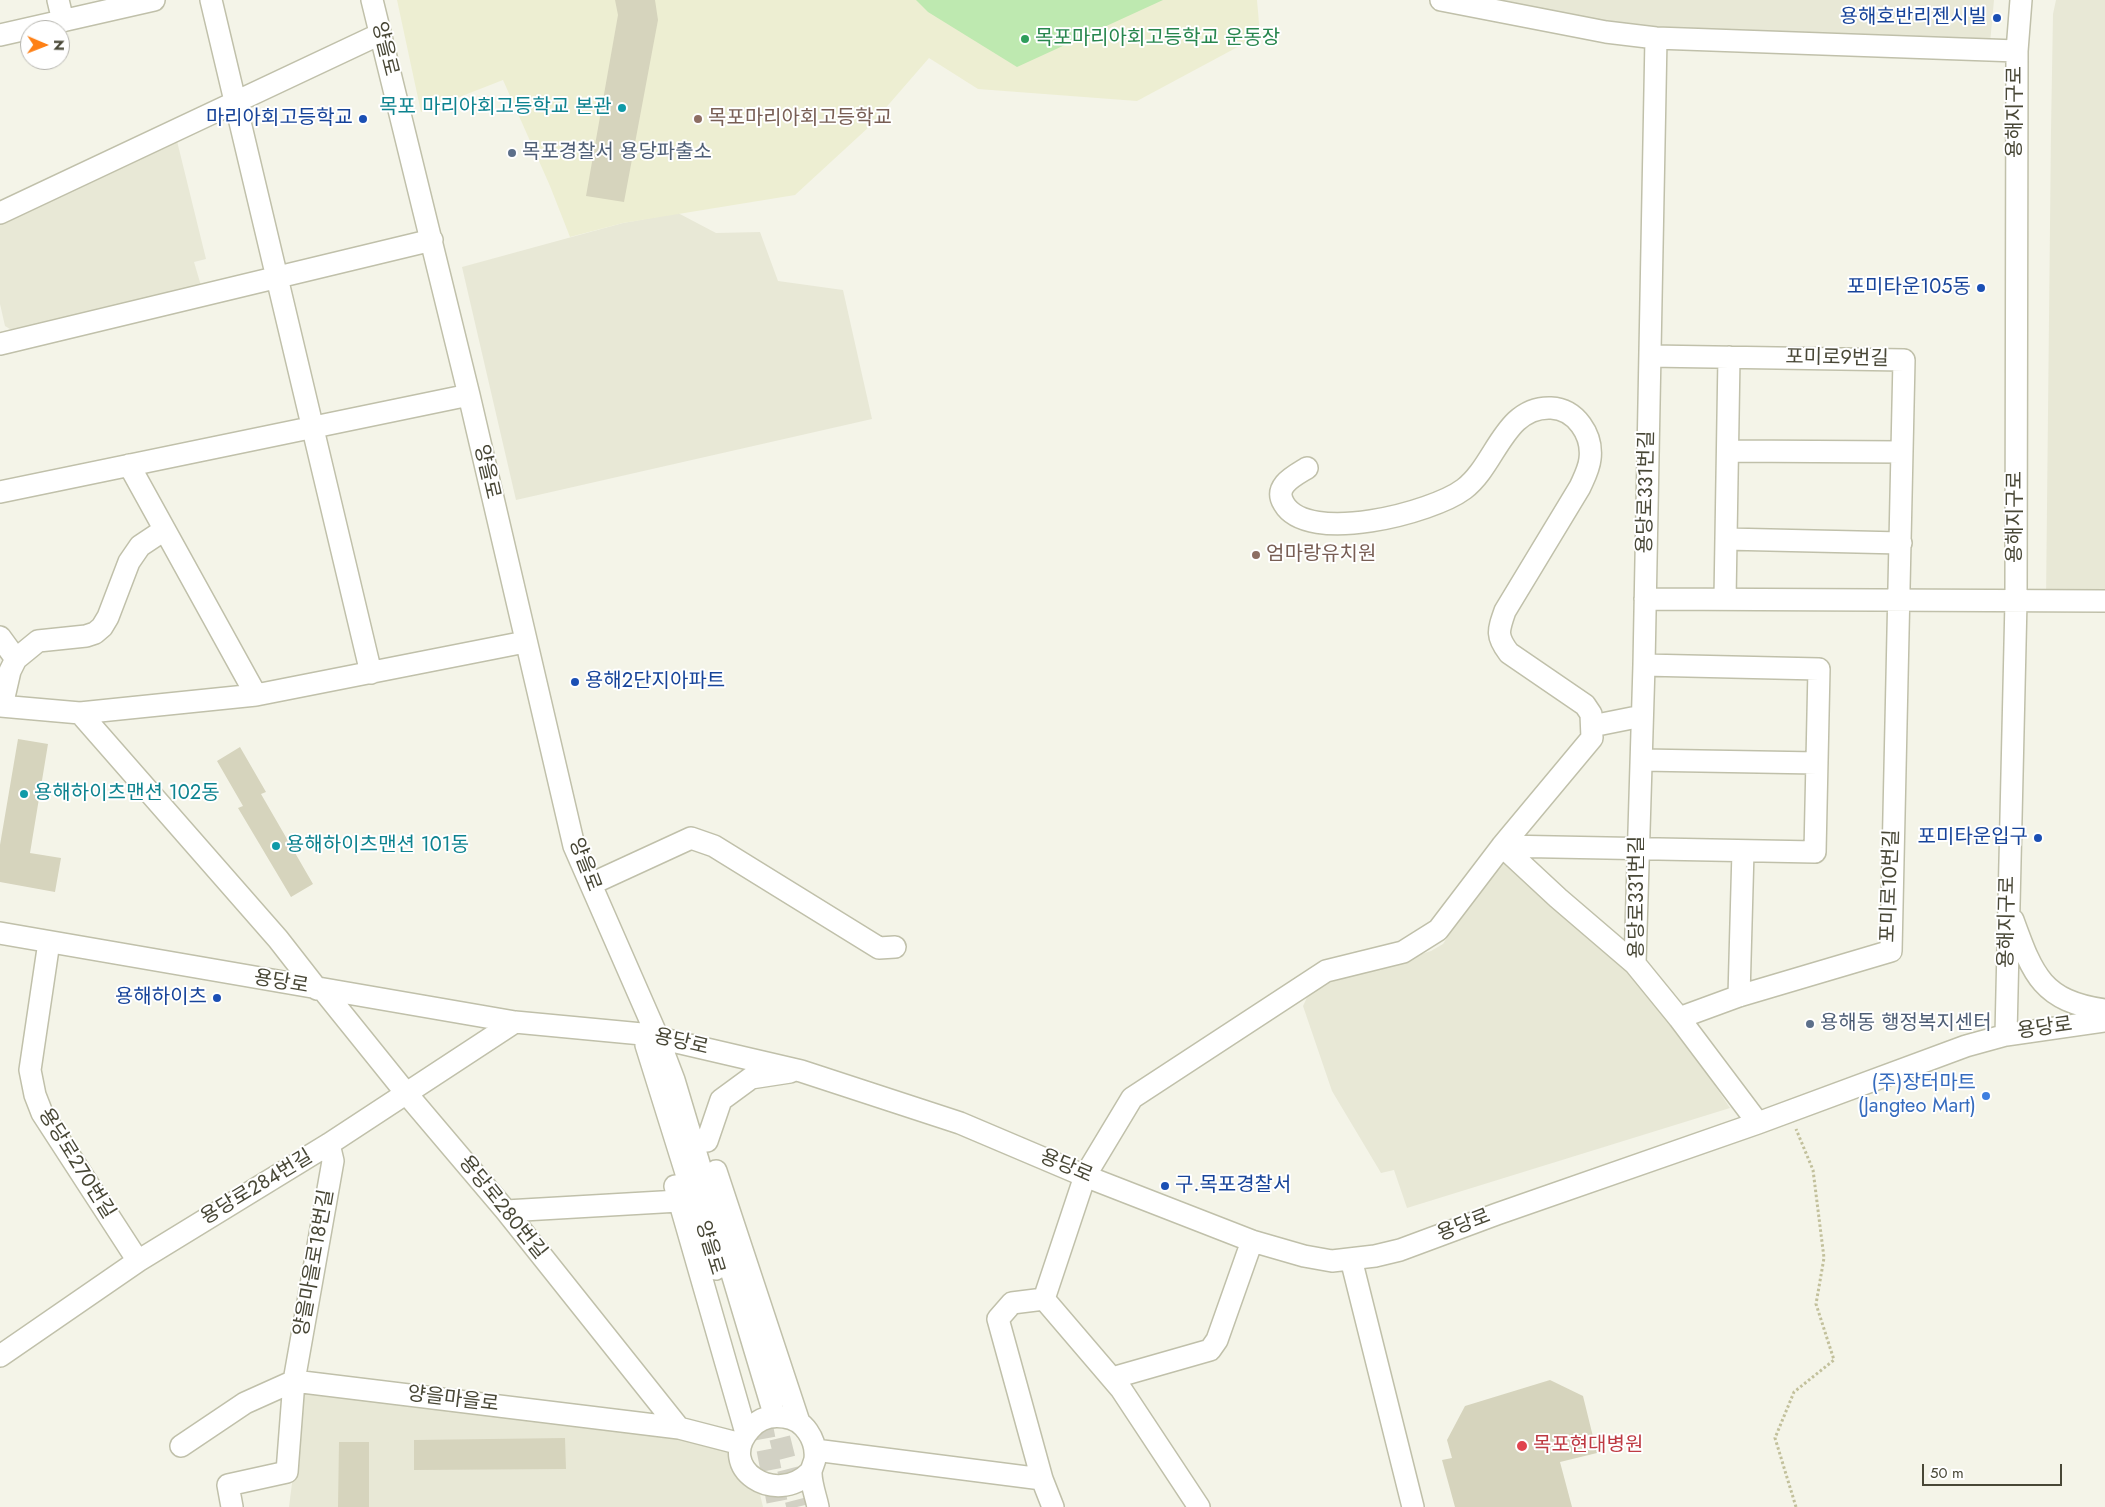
<!DOCTYPE html>
<meta charset="utf-8">
<style>
body{margin:0}
#map{position:relative;width:2105px;height:1507px;overflow:hidden;background:#f4f4e8;font-family:Jost,sans-serif}
canvas{display:block}
.north{position:absolute;left:20px;top:20px;width:50px;height:50px;box-sizing:border-box;background:#fff;border:1px solid #b6b5af;border-radius:50%;rotate:91deg;font-size:14px;font-weight:700;line-height:20px;text-align:center;color:#484736}
.north::after{content:'';display:block;margin:auto;width:18px;height:22px;background:#fe8015;clip-path:polygon(50% 0,100% 100%,50% 72%,0 100%)}
.scale{position:absolute;left:1922px;top:1464px;width:140px;height:22px;box-sizing:border-box;border:2px solid #484736;border-top:0;padding-left:6px;font-size:15px;line-height:18px;white-space:nowrap;color:#484736;-webkit-text-stroke:4px #fff;paint-order:stroke}
</style>
<div id="map">
<canvas width="2105" height="1507"></canvas>
<div class="north">N</div>
<div class="scale">50 m</div>
</div>
<script>
const ctx = document.querySelector('canvas').getContext('2d');
ctx.lineJoin = 'round';
function fill(path, color) { ctx.fillStyle = color; ctx.fill(path, 'evenodd'); }
function stroke(path, color, width, dash) { ctx.strokeStyle = color; ctx.lineWidth = width; ctx.lineCap = dash ? 'butt' : 'round'; ctx.setLineDash(dash || []); ctx.stroke(path); }
function label(font, color, halo, rows, align = 'center') {
  ctx.font = font + ' Jost,"Noto Sans KR",sans-serif'; ctx.lineWidth = 4; ctx.setLineDash([]); ctx.textBaseline = 'middle'; ctx.strokeStyle = halo; ctx.fillStyle = color; for (const [text, x, y, turn = 0] of rows) {
    ctx.save(); ctx.translate(x, y); ctx.rotate((+turn || 0) * Math.PI / 180); ctx.textAlign = isNaN(turn) ? turn : align; if (halo) ctx.strokeText(text, 0, 0); ctx.fillText(text, 0, 0); ctx.restore();
  }
}
const residential = new Path2D(`
 M1441 0H1994L1990 43 1674 32Z
 M2056 0H2105V601L2046 600 2051 131 2053 14Z
 M177 141 206 259 194 262 202 289 15 332 5 326 0 304V222Z
 M678 213 716 233 760 232 778 281 843 290 872 419 516 500 462 267 623 223Z
 M1502 862 1510 867 1620 962 1667 1014 1730 1108 1407 1208 1394 1170 1381 1173 1332 1091 1303 1006 1311 989 1323 978 1415 956 1431 951 1443 944 1496 863Z
 M305 1381 741 1444 758 1486 763 1507H289Z`);
const education = new Path2D(`
 M397 0H1257L1260 35 1137 101 978 89 929 58 870 126 795 195 623 223 570 237 550 186 503 80 421 112Z`);
const green = new Path2D(`
 M916 0H1163L1017 67 928 12Z`);
const building = new Path2D(`
 M615 0H655L658 20 624 202 586 196 618 15Z
 M18 739 48 744 30 853 61 858 55 892 0 882V845Z
 M240 747 266 792 261 794 313 884 291 897 238 808 243 806 217 761Z
 M1550 1380 1583 1396 1597 1453 1560 1462 1572 1507H1455L1442 1460 1452 1458 1447 1440 1465 1406Z
 M565 1438 566 1469 414 1470V1440Z
 M339 1442H369V1507H338Z`);
const minorTunnel = new Path2D(`
 M772 1407 797 1507
 M761 1418 778 1507`);
const path = new Path2D(`
 M1796 1507 1775 1438 1794 1392 1834 1360 1816 1304 1824 1258 1813 1170 1796 1129`);
const minor = new Path2D(`
 M58 0 63 21
 M211 0 371 673
 M372 0 469 395 574 846 658 1038 674 1080 772 1407
 M1441 0 1606 32 1656 38 2017 51
 M0 35 154 0
 M1656 38 1644 665 1635 964 1679 1018 1758 1123
 M0 213 380 34
 M0 344 432 240
 M1650 356 1904 360 1891 951 1739 996 1679 1018
 M1728 451 1902 452
 M129 465 256 695
 M0 492 469 395
 M1726 539 1901 543
 M1645 599 2105 601
 M1725 599 1729 357
 M0 637 16 659
 M0 706 80 713 256 695 525 642
 M2 706 10 671 16 659 38 641 86 636 95 633 102 627 108 617 129 562 140 546 164 530
 M80 713 278 939 317 989
 M1592 726 1642 716
 M1642 760 1817 763
 M1502 846 1815 852 1819 669 1644 665
 M1502 846 1558 898 1635 964
 M591 884 691 838 714 846 879 948 895 947
 M2013 920C2033 975 2042 1001 2105 1010
 M0 933 515 1022 642 1034 801 1071 960 1123 1085 1176 1252 1241 1304 1256 1332 1261 1375 1256 1400 1250 1497 1214 1758 1123 1966 1046 2006 1035 2105 1021
 M49 942 30 1070 35 1095 42 1113 138 1261
 M323 990 406 1093 506 1211 679 1428
 M1739 996 1743 851
 M2006 1035 2016 601 2017 51 2021 0
 M646 1045 716 1269
 M707 1141 721 1100 751 1078 790 1072
 M716 1171 799 1422
 M675 1186 746 1433
 M506 1211 679 1201
 M1351 1259 1413 1507
 M1044 1299 1121 1389 1199 1507
 M0 1356 138 1261 329 1144 515 1022
 M1112 1378 1210 1350 1217 1340 1252 1241
 M181 1446 245 1403 294 1381 679 1428 741 1444
 M815 1450 1042 1479
 M810 1472C776 1507 715 1468 750 1429 759 1418 771 1415 784 1417 804 1419 817 1440 815 1459 814 1464 811 1469 811 1473 811 1484 816 1497 818 1507
 M232 1507 228 1485 287 1472 294 1381 333 1161 329 1144
 M1053 1507 1042 1479 998 1319 1012 1303 1044 1299 1085 1176 1132 1098 1326 971 1403 952 1438 930 1502 846 1592 738 1591 714 1585 705 1509 653C1496 636 1498 631 1505 611L1580 487C1584 478 1589 469 1590 459 1593 435 1576 409 1551 408 1504 406 1496 465 1464 489 1432 513 1308 545 1284 504 1273 486 1294 476 1307 468`);
const markers = [
 [1997,18,5,"#1a4fb4"],
 [1025,39,5,"#2e9e5b"],
 [622,108,5,"#0f9aa8"],
 [363,119,5,"#1a4fb4"],
 [698,119,5,"#8d6e63"],
 [512,153,5,"#5c6f8a"],
 [1981,288,5,"#1a4fb4"],
 [1256,555,5,"#8d6e63"],
 [575,682,5,"#1a4fb4"],
 [24,794,5,"#0f9aa8"],
 [2038,838,5,"#1a4fb4"],
 [276,846,5,"#0f9aa8"],
 [217,998,5,"#1a4fb4"],
 [1810,1024,5,"#5c6f8a"],
 [1986,1096,5,"#3f7fe0"],
 [1165,1186,5,"#1a4fb4"],
 [1522,1446,6,"#e0444e"]
];
const transitNames = [
 ["용해호반리젠시빌",1987,18],
 ["마리아회고등학교",353,119],
 ["포미타운105동",1971,288],
 ["용해2단지아파트",585,682,"left"],
 ["포미타운입구",2028,838],
 ["용해하이츠",207,998],
 ["구.목포경찰서",1175,1186,"left"]
];
const leisureNames = [
 ["목포마리아회고등학교 운동장",1035,39]
];
const streetNames = [
 ["양을로",384,49,76],
 ["용해지구로",2016,112,-90],
 ["포미로9번길",1837,359,1],
 ["양을로",486,472,77],
 ["용당로331번길",1647,492,-89],
 ["용해지구로",2016,517,-90],
 ["양을로",584,865,69],
 ["포미로10번길",1891,886,-88],
 ["용당로331번길",1638,897,-90],
 ["용해지구로",2008,922,-89],
 ["용당로",281,983,10],
 ["용당로",2045,1029,-8],
 ["용당로",681,1043,13],
 ["용당로270번길",76,1164,58],
 ["용당로",1066,1167,23],
 ["용당로284번길",257,1188,-31],
 ["용당로280번길",502,1208,51],
 ["용당로",1464,1226,-21],
 ["양을로",709,1248,73],
 ["양을마을로18번길",315,1263,-80],
 ["양을마을로",453,1400,7]
];
const cultureNames = [
 ["목포 마리아회고등학교 본관",612,108,"right"],
 ["용해하이츠맨션 102동",34,794],
 ["용해하이츠맨션 101동",286,846]
];
const educationNames = [
 ["목포마리아회고등학교",708,119],
 ["엄마랑유치원",1266,555]
];
const serviceNames = [
 ["목포경찰서 용당파출소",522,153],
 ["용해동 행정복지센터",1820,1024]
];
const shopNames = [
 ["(주)장터마트",1976,1084],
 ["(Jangteo Mart)",1976,1107]
];
const healthNames = [
 ["목포현대병원",1533,1446]
];
fill(residential, '#e8e8d6');
fill(education, '#edeed2');
fill(green, '#bee9b0');
fill(building, '#d6d4bd');
stroke(minorTunnel, '#d2d1c4', 21, [21, 11]);
stroke(minor, '#c0c0aa', 24);
stroke(path, '#c2c09b', 3, [2.5, 2.5]);
stroke(minor, '#fff', 21);
for (const [x, y, r, color] of markers) { const dot = new Path2D(); dot.arc(x, y, r, 0, 2 * Math.PI); ctx.fillStyle = color; ctx.fill(dot); stroke(dot, '#fff', 2); }
label('20px', '#164399', '#fff', transitNames, 'right');
label('20px', '#27864d', '#fff', leisureNames, 'left');
label('20px', '#484736', '#fff', streetNames);
label('20px', '#0d838f', '#fff', cultureNames, 'left');
label('20px', '#785e54', '#fff', educationNames, 'left');
label('20px', '#4e5e75', '#fff', serviceNames, 'left');
label('20px', '#366cbe', '#fff', shopNames, 'right');
label('20px', '#be3a42', '#fff', healthNames, 'left');
</script>
